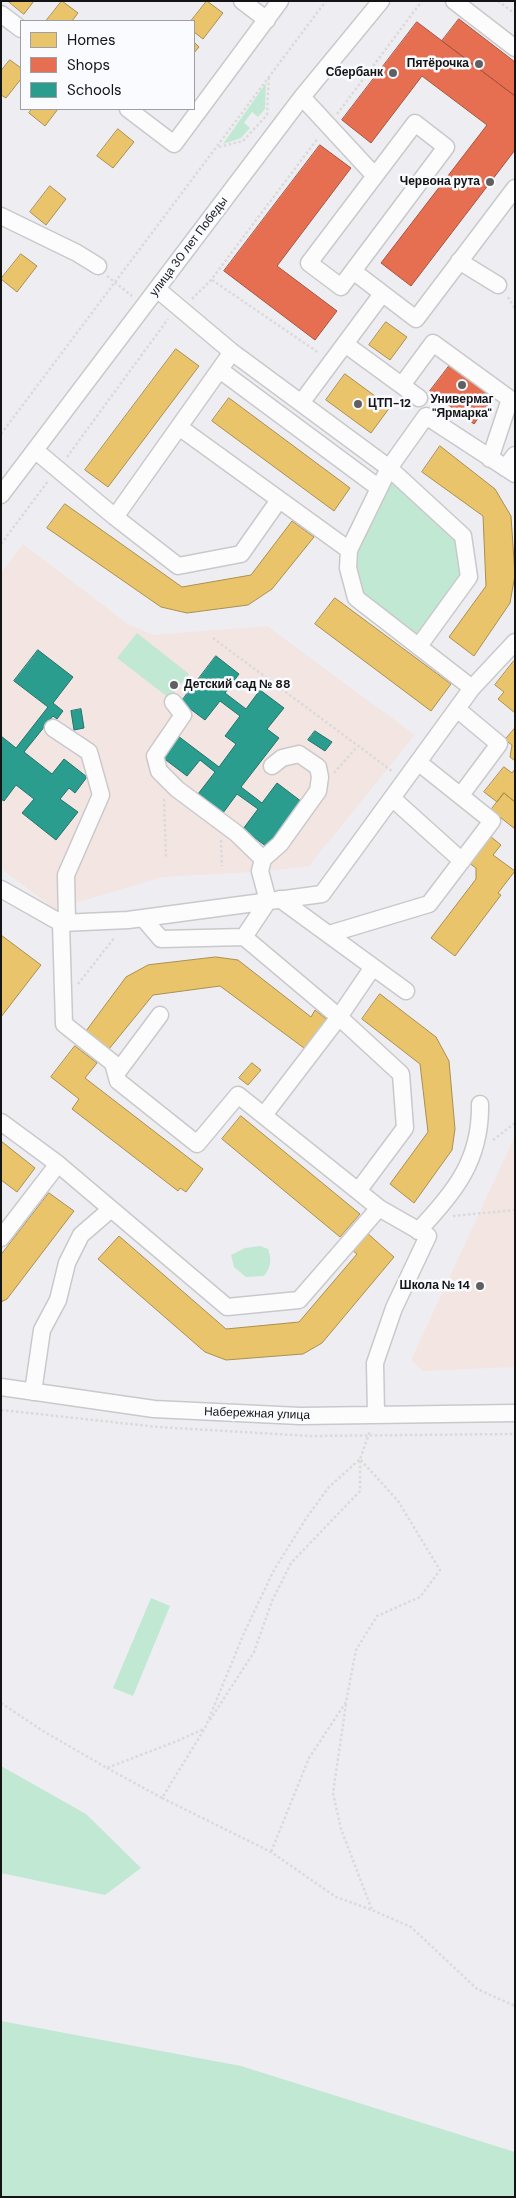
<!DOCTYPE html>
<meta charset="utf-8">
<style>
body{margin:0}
#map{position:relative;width:516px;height:2198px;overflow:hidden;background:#eeeef2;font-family:"DM Sans",sans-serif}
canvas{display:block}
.frame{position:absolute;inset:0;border:2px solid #131416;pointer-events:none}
.legend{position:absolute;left:20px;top:20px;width:175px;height:90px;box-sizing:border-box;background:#fafbff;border:1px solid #9e9fa2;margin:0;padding:6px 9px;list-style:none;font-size:15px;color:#131416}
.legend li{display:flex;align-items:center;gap:10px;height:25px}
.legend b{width:25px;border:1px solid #9e9fa2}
</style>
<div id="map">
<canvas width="516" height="2198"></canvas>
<div class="frame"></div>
<ul class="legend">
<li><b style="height:14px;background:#e9c46a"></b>Homes</li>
<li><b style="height:14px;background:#e76f51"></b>Shops</li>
<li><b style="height:14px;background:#2a9d8f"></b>Schools</li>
</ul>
</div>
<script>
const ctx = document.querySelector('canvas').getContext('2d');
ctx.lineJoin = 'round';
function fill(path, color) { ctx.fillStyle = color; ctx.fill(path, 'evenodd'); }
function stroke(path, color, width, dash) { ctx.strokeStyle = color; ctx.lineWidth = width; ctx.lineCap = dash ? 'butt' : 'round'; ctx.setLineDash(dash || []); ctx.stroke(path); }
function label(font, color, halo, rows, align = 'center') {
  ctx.font = font + ' "DM Sans",sans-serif'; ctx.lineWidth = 5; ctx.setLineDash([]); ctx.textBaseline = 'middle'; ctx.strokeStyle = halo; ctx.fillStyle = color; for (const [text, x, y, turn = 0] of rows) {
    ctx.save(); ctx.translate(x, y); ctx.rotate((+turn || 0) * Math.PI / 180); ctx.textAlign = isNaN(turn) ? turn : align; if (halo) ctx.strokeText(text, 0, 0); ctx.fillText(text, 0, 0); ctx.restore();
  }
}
const commercial = new Path2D(`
 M23 544 128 624 153 635 267 626 415 735 309 866 270 871 163 877 55 909 1 869V573Z
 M515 1136V1367L423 1371 411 1360Z`);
const green = new Path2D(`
 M266 83 265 109 258 117 252 112 244 123 250 128 241 138 223 144Z
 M389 468 463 536 469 577 419 646 356 598 349 550Z
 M137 633 189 674 169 698 117 658Z
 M260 1246 268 1249C272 1259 271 1267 264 1276L246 1277 234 1267 231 1255 245 1248Z
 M151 1598 170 1606 133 1696 113 1688Z
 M1 1766 86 1814 141 1868 105 1895 1 1873Z
 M1 2021 241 2066 515 2152V2197H1Z`);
const homes = new Path2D(`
 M8 1H34L24 14Z
 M62 1 78 13 72 21H46Z
 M207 1 223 13 203 39 194 32V21H191Z
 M194 42 199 47 194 53Z
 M10 60 21 68V79L6 98 1 95V71Z
 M32 109H58L45 126 29 113Z
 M118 129 134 142 113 168 97 156Z
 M50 186 66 199 46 225 30 212Z
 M21 254 37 266 17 292 1 279Z
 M386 322 407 337 390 360 369 345Z
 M176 349 199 366 108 487 85 470Z
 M345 374 390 407 371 433 326 400Z
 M229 398 350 488 334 511 212 421Z
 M440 446 495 489 511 516 515 575 510 603 474 656 449 637 486 586 483 516 422 472Z
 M65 504 182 587 251 575 292 521 314 537 272 589 248 605 187 613 161 607 47 528Z
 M335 598 451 684 431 711 315 624Z
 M514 661 515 662V713L498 699 504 692 495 685Z
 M515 728V761L510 757 512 745 505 740Z
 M504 767 512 773 515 769V802L504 793 497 802 484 792Z
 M504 793 515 802V829L491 810Z
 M490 836 501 845 493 855 515 871 498 893 501 895 455 956 431 938 476 879V868L469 863Z
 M1 935 41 965 1 1017Z
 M216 957 238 960 311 1017 315 1010 330 1022 308 1051 220 986 153 995 109 1049 86 1031 126 977 148 965Z
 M380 994 436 1037 449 1061 455 1129 452 1150 414 1203 390 1184 428 1132 420 1064 362 1019Z
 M75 1046 97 1063 85 1078 203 1169 186 1192 180 1188 178 1191 72 1109 79 1099 51 1077Z
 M252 1063 261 1070 248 1085 239 1078Z
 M241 1116 360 1214 340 1237 222 1139Z
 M1 1141 35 1168 17 1192 1 1180Z
 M49 1193 74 1211 7 1299 1 1302V1255Z
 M366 1232 394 1257 322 1343 303 1354 226 1360 205 1352 98 1259 119 1236 226 1329 299 1322 357 1254 352 1250Z`);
const shops = new Path2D(`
 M459 19 515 62V96L442 41Z
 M417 22 515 96V150L411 286 381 263 487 125 422 76 371 143 342 120Z
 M320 145 351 168 277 266 337 311 315 340 224 271Z
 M453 361 496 394 474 424 430 391Z`);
const schools = new Path2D(`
 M38 650 73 677 53 703 63 711 57 719 53 716 24 752 52 774 64 759 87 777 75 793 69 788 60 799 78 812 56 840 22 813 34 799 16 785 4 801 1 799V736L16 748 48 707 14 681Z
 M216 656 239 674 225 693 246 709 260 690 284 708 267 729 279 738 241 787 262 803 277 783 302 802 267 847 243 829 258 809 237 794 223 813 198 794 215 772 200 760 187 776 162 757 178 736 219 767 236 744 225 736 240 716 220 701 205 720 181 702Z
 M81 709 84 728 74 730 71 711Z
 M315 731 332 742 325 751 308 740Z`);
const path = new Path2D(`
 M498 1 515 14
 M337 114 422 1
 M219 147 243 141 267 115 269 76
 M107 276 132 296
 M212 280 319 353
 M508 297 515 309
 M192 299 211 280 318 138
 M1 434 326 1
 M67 457 168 319
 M1 544 48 481
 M213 638 392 771
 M334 773 357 747
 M164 799 166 859
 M221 840 222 866
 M78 984 115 937
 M493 1140 515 1123
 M453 1216 515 1210
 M1 1410 158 1427 310 1436 515 1434
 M1 1703 43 1731 107 1768 177 1741 204 1729
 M346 1704 333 1793 341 1829 372 1910
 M210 1720 254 1652 272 1601 291 1563 360 1491V1459L370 1431
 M107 1768 162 1798 205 1728 244 1633 274 1570 307 1517 329 1487 360 1459 398 1501 440 1570 420 1597 377 1616 356 1650 346 1702 309 1758 271 1852
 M162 1798 271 1852 336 1897 372 1910 411 1927 477 1989 515 2006`);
const minor = new Path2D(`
 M242 1 267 20
 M454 1 515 48
 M1 14 21 29
 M302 97 375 176
 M128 109 174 144 280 1
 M415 123 446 147 341 287 309 263Z
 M1 216 77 253 98 266
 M459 261 498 285
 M353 271 416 319 515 188
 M157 289 232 352 389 468 463 536 469 577 419 646
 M345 344 419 398
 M220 370 379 488
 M402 385 433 343 510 399 490 459
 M301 403 382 294
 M179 427 349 550
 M36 451 115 517 178 566 241 554 279 500
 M505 468 515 455
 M1 495 302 97 381 1
 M115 517 232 352
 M472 688 356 598 348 568 349 550 389 468 426 416 515 474
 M173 702 183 715 155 756 159 771 177 789 236 833 263 859
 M457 709 499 744 461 795
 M53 728 89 752 101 795 66 875 67 922
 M392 798 462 861
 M1 889 61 923 128 920 322 894 472 688 515 642
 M280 899 406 991
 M61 923 64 1024 113 1063 118 1081 197 1144 238 1095 358 1191 405 1128 401 1074 339 1017 244 937 161 939 143 918
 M329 934 429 904 492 821 418 762
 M244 937 268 901 260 871 263 859 280 844 318 791 320 777 318 767 299 754 282 758 272 766
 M116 1074 160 1015
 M264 1115 339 1017 373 967
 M1 1122 58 1164 227 1307 299 1300 379 1208 358 1191
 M418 1231C455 1192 481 1160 480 1104
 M1 1238 58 1164
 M1 1387 154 1409 300 1416 515 1413
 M33 1392 42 1330 58 1300 67 1263 81 1235 111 1209
 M376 1415 375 1363 394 1308 428 1236 379 1208`);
const markers = [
 [479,64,5,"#606063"],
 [393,73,5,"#606063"],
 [490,182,5,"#606063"],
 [462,385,5,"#606063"],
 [358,404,5,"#606063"],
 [174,685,5,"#606063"],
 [480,1286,5,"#606063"]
];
const poiNames = [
 ["Пятёрочка",469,64],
 ["Сбербанк",383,73],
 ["Червона рута",480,182],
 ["Универмаг",462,400,"center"],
 ["\"Ярмарка\"",462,414,"center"],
 ["ЦТП-12",368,404,"left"],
 ["Детский сад № 88",184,685,"left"],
 ["Школа № 14",470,1286]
];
const streetNames = [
 ["улица 30 лет Победы",189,247,-53],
 ["Набережная улица",257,1414,2]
];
fill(commercial, '#f3e5e2');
fill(green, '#c1e8d2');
fill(homes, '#e9c46a');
stroke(homes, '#a98f51', 1);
fill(shops, '#e76f51');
stroke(shops, '#a7543f', 1);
fill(schools, '#2a9d8f');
stroke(schools, '#23746b', 1);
stroke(minor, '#c9c9cc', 19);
stroke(path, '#dadada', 2.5, [2.5, 2.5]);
stroke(minor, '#fcfcfd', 16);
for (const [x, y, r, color] of markers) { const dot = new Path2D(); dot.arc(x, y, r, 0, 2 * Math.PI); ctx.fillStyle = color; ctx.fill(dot); stroke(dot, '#fafbff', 2); }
label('bold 12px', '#131416', '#fafbff', poiNames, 'right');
label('12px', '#131416', '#fafbff', streetNames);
</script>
